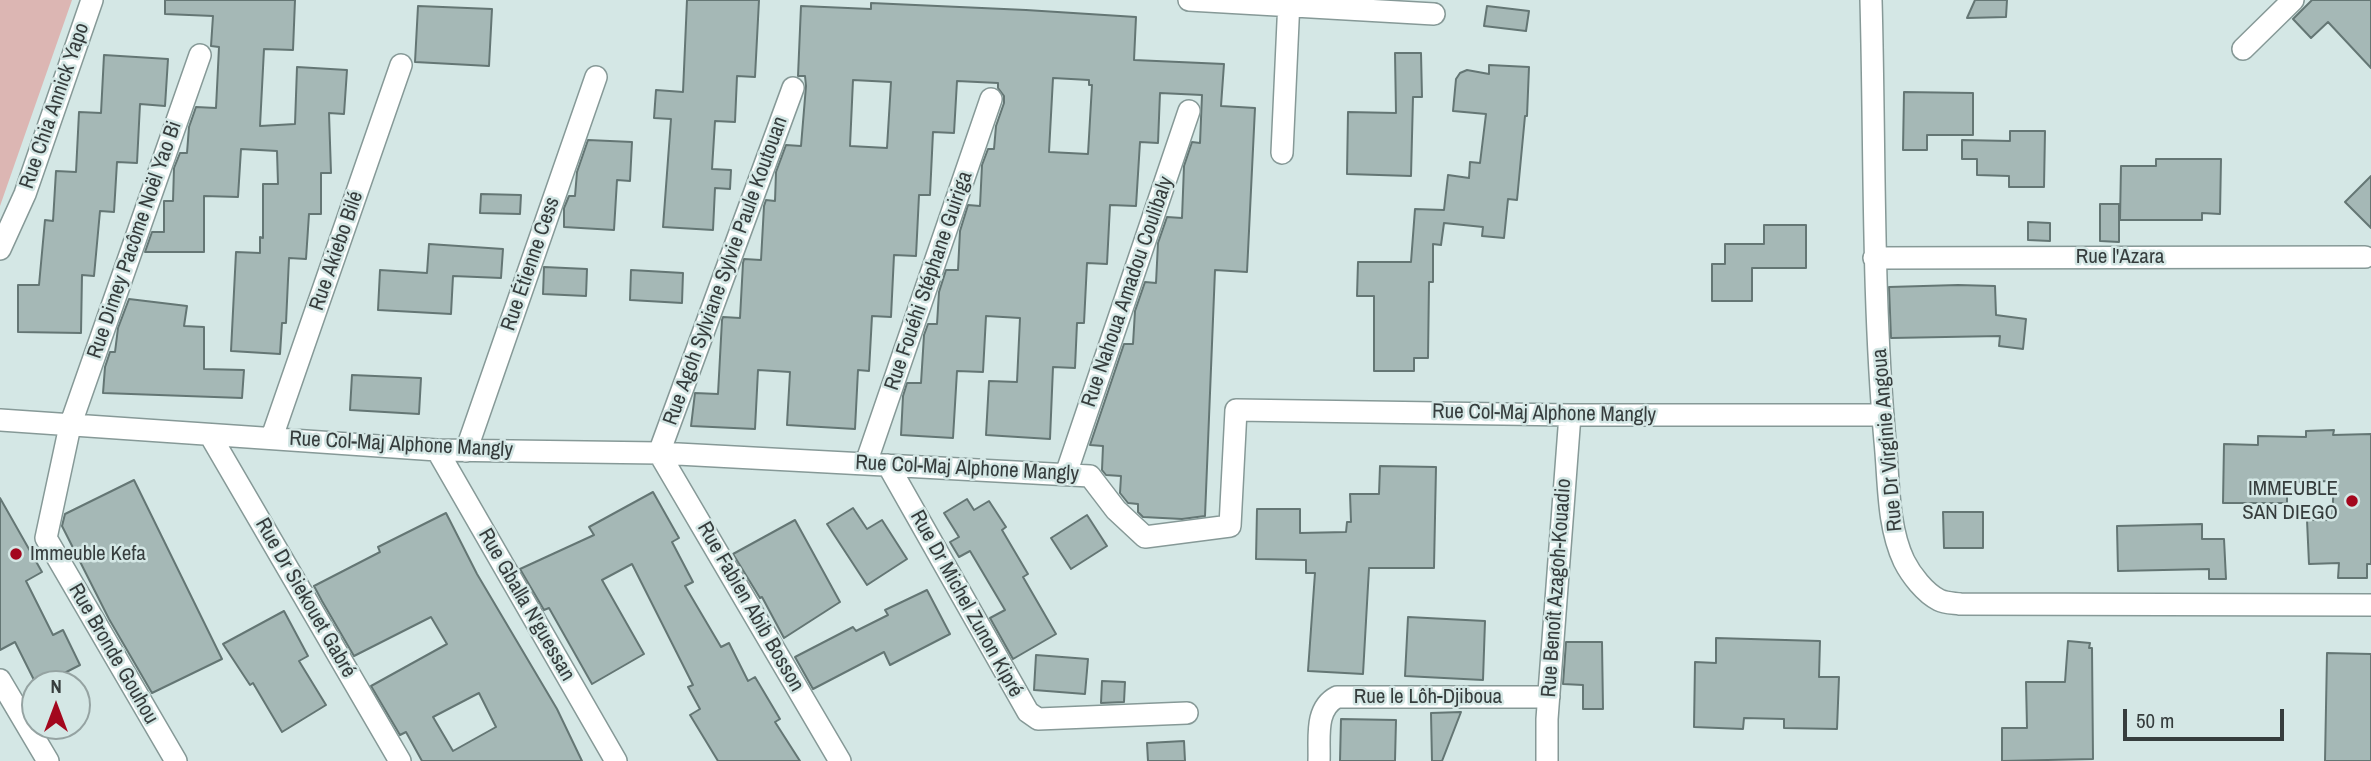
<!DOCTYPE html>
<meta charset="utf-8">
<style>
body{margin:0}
#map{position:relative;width:2371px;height:761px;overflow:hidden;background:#d4e7e5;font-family:"Archivo Narrow",sans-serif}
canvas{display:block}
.north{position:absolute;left:21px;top:670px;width:70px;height:70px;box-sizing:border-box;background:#d4e7e5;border:2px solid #95a3a2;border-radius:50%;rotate:0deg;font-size:19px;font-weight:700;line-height:28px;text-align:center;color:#363d3d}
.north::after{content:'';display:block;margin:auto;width:24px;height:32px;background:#a3071d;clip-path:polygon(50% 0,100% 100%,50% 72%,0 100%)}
.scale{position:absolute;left:2123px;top:709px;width:161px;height:32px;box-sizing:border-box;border:4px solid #363d3d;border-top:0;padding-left:9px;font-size:21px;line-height:24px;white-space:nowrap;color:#363d3d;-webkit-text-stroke:5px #d4e7e5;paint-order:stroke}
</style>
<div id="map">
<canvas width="2371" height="761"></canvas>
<div class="north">N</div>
<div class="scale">50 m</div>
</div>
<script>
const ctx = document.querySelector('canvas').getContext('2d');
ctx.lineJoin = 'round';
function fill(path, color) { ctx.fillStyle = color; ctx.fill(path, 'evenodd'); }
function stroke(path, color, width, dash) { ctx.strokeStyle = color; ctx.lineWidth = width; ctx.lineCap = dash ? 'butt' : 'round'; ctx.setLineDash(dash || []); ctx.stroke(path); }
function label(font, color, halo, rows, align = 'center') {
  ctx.font = font + ' "Archivo Narrow",sans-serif'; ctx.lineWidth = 5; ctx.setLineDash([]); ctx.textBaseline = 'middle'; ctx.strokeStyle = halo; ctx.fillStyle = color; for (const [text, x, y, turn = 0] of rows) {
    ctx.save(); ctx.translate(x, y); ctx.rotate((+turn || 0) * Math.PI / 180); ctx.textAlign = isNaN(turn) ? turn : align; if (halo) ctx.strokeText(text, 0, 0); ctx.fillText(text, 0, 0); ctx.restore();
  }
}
const green = new Path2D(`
 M0 0H72L0 206Z`);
const building = new Path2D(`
 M165 0H295L293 50 264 49 260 126 295 124 297 67 347 70 344 114 329 113 331 173H321V214H309L306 259 289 258 286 323H282L280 354 231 351 236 252 260 253V237L263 238V184H278L277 151 241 149 238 197 204 196V252H145L152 232H164V201H173L174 168 180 153H187L189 127 196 107 216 108 219 47 211 46 213 16 165 14Z
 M687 0H759L755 77 737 76 735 122 715 121 712 169 731 170 730 189 715 188 713 230 663 227 671 119 654 118 656 90 683 92Z
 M1975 0H2007L2006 17 1967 18Z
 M2312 0H2371V68L2328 22 2311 38 2293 19Z
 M871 3 1026 10 1136 17 1134 60 1224 64 1221 106 1255 108 1247 272 1215 270 1205 516 1182 519 1143 517 1138 512V504L1128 503 1120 493 1121 476 1106 475 1102 470 1103 446 1090 445 1124 344H1133L1135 311 1145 282 1156 283 1158 243 1167 217 1182 218 1184 166 1192 142 1200 143 1202 95 1160 93 1158 143 1140 142 1136 206 1110 205 1107 264 1087 263 1084 323H1077L1075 368 1053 367 1050 439 986 435 989 381 1017 382 1020 318 986 316 983 372 957 371 953 438 901 435 903 396 907 383H921L924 335 928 324H937L939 292 946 270H958L960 231 968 205 980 206 982 165 988 149H994L996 126 1004 103V96L998 88V83L957 81 954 133 933 132 930 195H919L916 256 894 255 891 317 872 316 869 371 858 370 855 429 787 425 790 372 758 370 755 429 691 426 695 393 718 394 722 320 723 317 740 318 743 263 744 259 761 260 764 206 766 200 775 201 776 172 786 145 801 146 806 86 805 76H798L801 6 871 9ZM1053 78 1089 80V85H1092L1088 154 1049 152ZM853 80 891 82 887 148 850 146Z
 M418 6 492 9 489 66 415 62Z
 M1487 6 1529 11 1526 31 1484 26Z
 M1395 53H1421L1422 97H1413L1411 176 1347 174 1348 112 1396 113Z
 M104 55 168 59 165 106 140 104 137 163 117 162 114 212 100 211 94 276 82 275 81 333 18 332V285H39L45 220 53 221 56 171 76 172 79 112 101 113Z
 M1489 65 1529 67 1527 116H1525L1517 200 1508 199 1504 238 1482 236 1483 227 1444 223 1441 245 1433 244V282H1429L1428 358H1414V371H1374V296H1357L1358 262H1411L1415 209 1444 210 1448 175 1469 178 1470 162 1480 163 1486 114 1453 111 1456 79 1460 73 1467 70 1489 74Z
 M1904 92 1973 93V135H1927V150H1903Z
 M2010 131H2045L2044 187H2009V176L1977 175V159H1962V140L2010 141Z
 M588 140 632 142 630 181 617 180 614 230 564 227V208L569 196H575L577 172Z
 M2156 159H2221L2220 214 2202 213V220H2120L2121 166H2156Z
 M2371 176V228L2345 202Z
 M481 194 521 195 520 214 480 213Z
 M2100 204H2119V242L2100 241Z
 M2028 222 2050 223V241L2028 240Z
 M1764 225H1806V268H1752V301H1712V264H1725V244H1764Z
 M429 244 503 249 501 278 453 276 451 314 378 310 380 270 427 273Z
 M544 267 587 269 586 296 543 294Z
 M631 270 683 273 682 303 630 300Z
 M1958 285 1995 286 1996 315 2026 319 2023 349 1999 346 2000 336 1891 338 1889 287Z
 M129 299 187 306 184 326 204 327V369L244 370 242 398 103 393 105 367 110 352H115L118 328Z
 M352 375 421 378 419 414 350 410Z
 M2334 430 2333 435 2371 434V564H2367V578H2338L2339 563 2309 564 2307 520H2332L2334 481 2287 482V503H2223L2224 444 2258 445V436L2306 437V431Z
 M1380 466 1436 467 1434 568H1369L1363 674 1308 671 1315 573H1306V560L1256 559 1257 509H1300V533L1346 532 1347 522H1351L1350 494H1379Z
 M134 480 222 659 152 693 109 619 62 526 65 514Z
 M653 492 679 538 672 542 693 582 685 586 721 647 729 643 748 681 755 677 780 719 775 722 800 761H718L690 715 700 709 688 687 693 685 632 564 602 580 644 654 592 684 549 608 544 610 520 569 594 535 589 527Z
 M0 498 42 572 26 581 53 635 63 630 80 665 43 684H36L15 642 0 650Z
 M967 499 974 510 989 501 1006 527 1002 530 1028 574 1023 577 1056 634 1013 659 990 618 1005 610 970 551 959 557 950 542 959 537 944 513Z
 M853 508 867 529 882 520 907 559 867 585 827 524Z
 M1943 512H1983V548H1944Z
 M446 513 477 574 557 709 582 761H422L406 732 400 735 371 686 447 644 431 617 354 656 322 601 314 586 380 552 378 547ZM479 693 496 727 453 751 433 717Z
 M1087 515 1107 546 1071 569 1051 538Z
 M795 520 840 602 784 638 762 597 760 598 733 554Z
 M2202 524V539H2224L2226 579H2209V569L2118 571 2117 526Z
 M927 590 950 634 890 665 884 652 813 689 795 657 853 627 856 631 888 615 885 610Z
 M284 611 308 656 299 661 326 705 282 732 253 683 250 685 223 644Z
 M1408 617 1485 621 1483 680 1405 676Z
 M1716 638 1820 641 1819 677H1839L1837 729 1784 728V719L1744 718 1743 729 1694 727 1695 662 1716 663Z
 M2068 641 2090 643 2089 648H2092L2093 759 2002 761V728H2027L2026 682H2065Z
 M1566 642H1602L1603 709H1583V685L1563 684Z
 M2327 653 2371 654V761H2325Z
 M1036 655 1088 659 1085 694 1034 690Z
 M1102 681 1125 682 1124 702 1101 703Z
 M1461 712 1442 761H1432L1431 713Z
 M1341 719 1396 720 1395 761H1340Z
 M1184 741 1185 761H1148L1147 743Z`);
const minor = new Path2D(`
 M1189 0 1434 14
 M1871 0C1875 147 1872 294 1885 441 1889 480 1887 525 1904 561 1911 575 1925 593 1939 600 1945 603 1953 603 1960 604L2371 605
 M2243 49 2293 0
 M793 88 659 453 840 761
 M1282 153 1289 0
 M0 249 25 194 92 0
 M1874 258 2365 257
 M0 420 437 450 659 453 1090 476 1116 510 1145 537 1230 526 1236 410 1570 415H1883
 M210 435 400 761
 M272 437 401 65
 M437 450 616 761
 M466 451 596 77
 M866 463 991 99
 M888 465 1028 712 1038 719 1187 713
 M1066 474 1189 111
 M0 680 48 761
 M176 761 46 538 70 426 200 55
 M1319 761C1320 739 1314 709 1337 697H1549
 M1547 761V719L1570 415`);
const markers = [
 [2352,501,7,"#a3071d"],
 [16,554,7,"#a3071d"]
];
const streetNames = [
 ["Rue Chia Annick Yapo",55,106,-71],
 ["Rue Dimey Pacôme Noël Yao Bi",135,240,-71],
 ["Rue Akiebo Bilé",337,251,-71],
 ["Rue l'Azara",2120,257],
 ["Rue Étienne Cess",531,264,-71],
 ["Rue Agoh Sylviane Sylvie Paule Koutouan",726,271,-70],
 ["Rue Fouéhi Stéphane Guiriga",929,281,-71],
 ["Rue Nahoua Amadou Coulibaly",1128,292,-71],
 ["Rue Col-Maj Alphone Mangly",1544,414,1],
 ["Rue Dr Virginie Angoua",1888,440,-95],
 ["Rue Col-Maj Alphone Mangly",401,445,3],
 ["Rue Col-Maj Alphone Mangly",967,469,3],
 ["Rue Benoît Azagoh-Kouadio",1557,588,-86],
 ["Rue Dr Siekouet Gabré",305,598,60],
 ["Rue Dr Michel Zunon Kipré",966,604,61],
 ["Rue Gballa N'guessan",526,605,60],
 ["Rue Fabien Abib Bosson",750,607,60],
 ["Rue Bronde Gouhou",113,654,60],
 ["Rue le Lôh-Djiboua",1428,697]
];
const poiNames = [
 ["IMMEUBLE",2338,489],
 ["SAN DIEGO",2338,513],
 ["Immeuble Kefa",30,554,"left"]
];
fill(green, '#dcb6b3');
fill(building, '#a5b8b6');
stroke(building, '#647674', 2);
stroke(minor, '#869997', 24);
stroke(minor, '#fff', 21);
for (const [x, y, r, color] of markers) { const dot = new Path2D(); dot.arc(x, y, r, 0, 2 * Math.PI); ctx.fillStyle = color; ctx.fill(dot); stroke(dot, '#d4e7e5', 2.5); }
label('21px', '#363d3d', '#d4e7e5', streetNames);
label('21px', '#363d3d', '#d4e7e5', poiNames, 'right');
</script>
